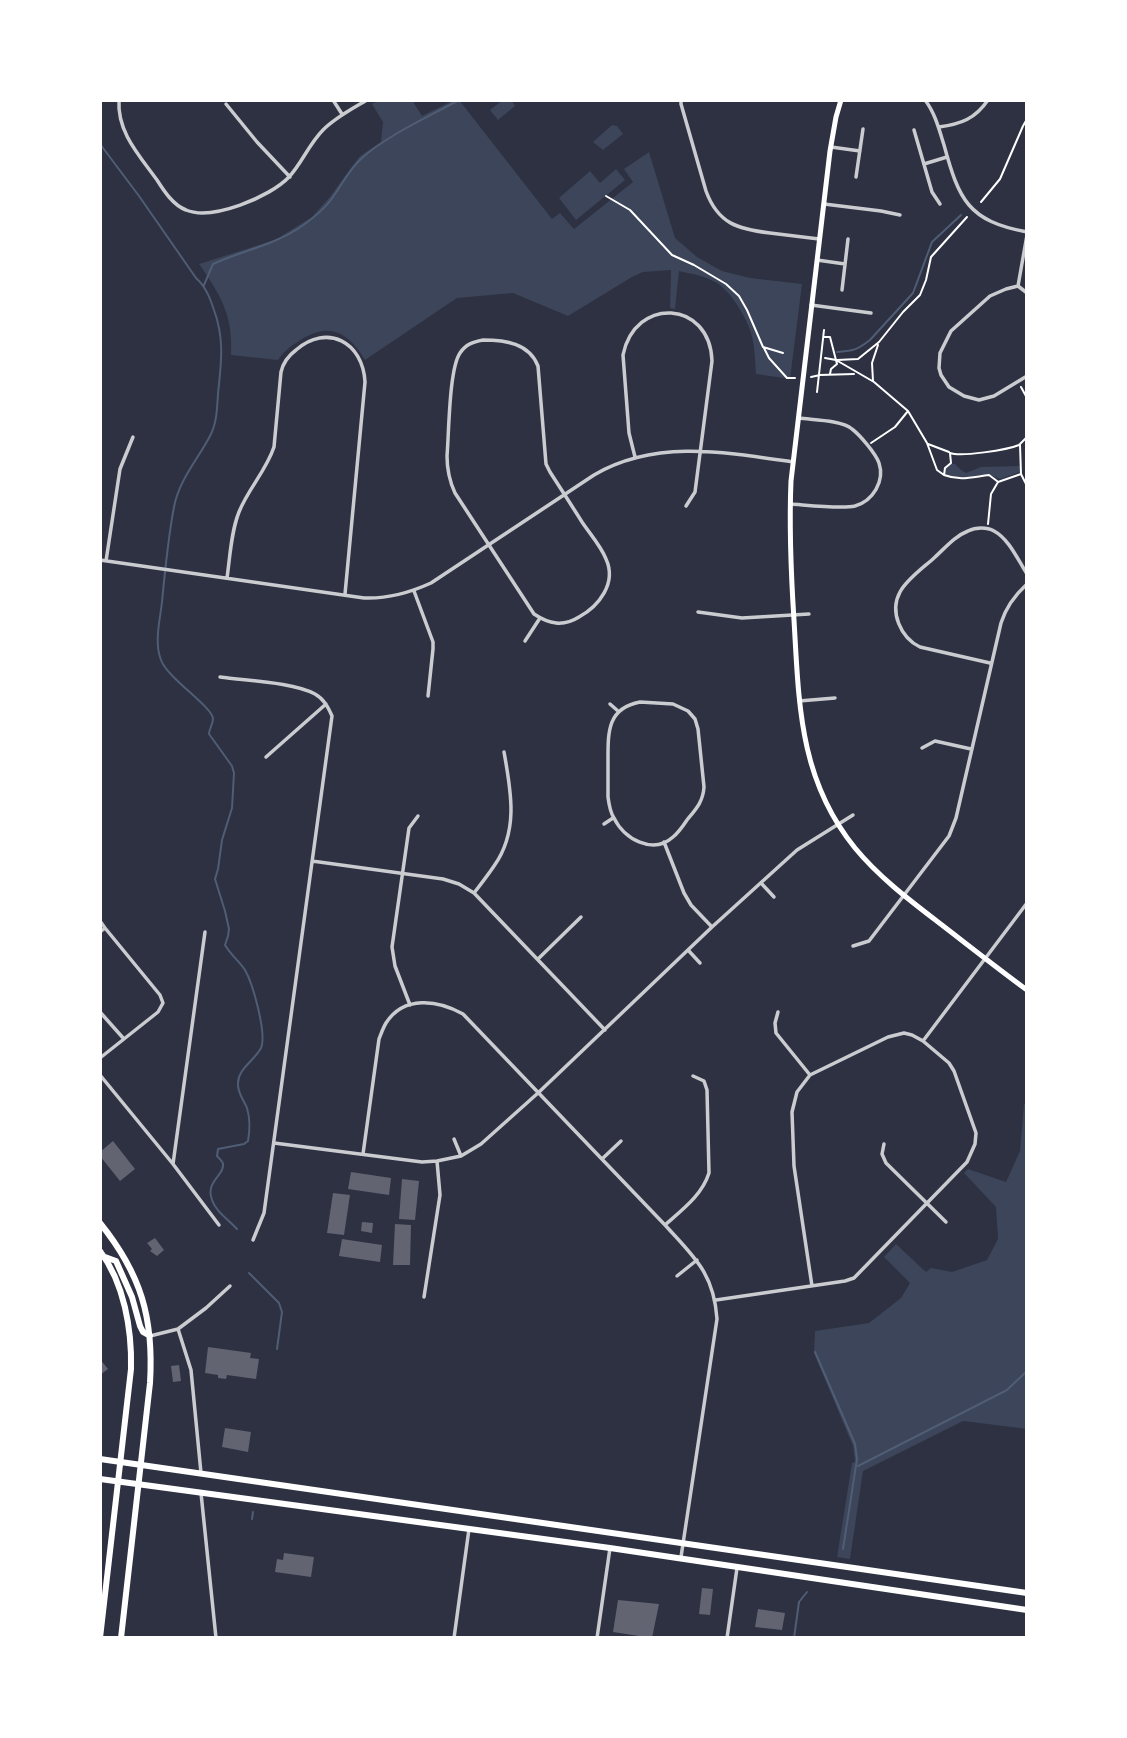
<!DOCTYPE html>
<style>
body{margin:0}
#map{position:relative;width:1127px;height:1738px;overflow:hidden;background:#2d3142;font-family:"Fira Sans Condensed",sans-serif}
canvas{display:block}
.frame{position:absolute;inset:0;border:102px solid #fff;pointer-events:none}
</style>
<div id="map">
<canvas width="1127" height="1738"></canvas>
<div class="frame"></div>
</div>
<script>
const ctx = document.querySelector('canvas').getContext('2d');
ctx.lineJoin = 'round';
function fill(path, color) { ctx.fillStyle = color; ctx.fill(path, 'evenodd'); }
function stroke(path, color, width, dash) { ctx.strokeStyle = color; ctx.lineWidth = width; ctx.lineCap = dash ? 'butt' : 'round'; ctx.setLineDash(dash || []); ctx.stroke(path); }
const green = new Path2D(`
 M380 100H412L422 116 454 100H459L552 219 560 213 574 229 633 182 624 169 649 152 675 238 697 257 722 271 750 278 802 284 790 379 756 374C754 341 754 330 735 302 729 293 721 284 711 280 702 275 690 274 679 271L675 309 670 308 671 270 643 272 632 277 568 316 513 293 457 298 365 360C348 332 329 321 299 341 291 346 284 351 278 360L231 355C233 315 221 296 199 264L275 240 312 217 329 198 360 156 381 142 383 122 372 104Z
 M503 100H513L512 101 515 106 498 120 490 110Z
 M612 125 617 126 623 134 603 150 593 142Z
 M616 169 625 180 576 220 559 198 590 171 600 183Z
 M950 464H955L961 470 966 473 981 467 1020 466V472L1000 479 988 474 963 478 945 475V469Z
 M1024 1104H1027V1429L963 1421 863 1471 850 1559 837 1557 852 1463 855 1462 853 1446 814 1353 815 1331 869 1323 901 1298 910 1283 884 1257 896 1244 926 1272 931 1268 952 1272 987 1260 998 1239 996 1207 964 1173 968 1169 1006 1182 1020 1151Z`);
const stream = new Path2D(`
 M100 144 139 196 196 278C206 287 210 298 214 310 225 340 221 364 218 394 217 408 217 423 210 436 198 459 179 480 174 507 168 538 165 570 162 602 160 620 154 642 161 660 168 679 213 707 213 719 213 724 209 729 209 734L232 766 234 773 232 808 222 840 218 869 215 879 225 911 229 929 228 936 225 945C230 954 239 961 245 970 253 984 267 1034 261 1048 254 1061 238 1069 238 1083 237 1093 244 1100 247 1108 250 1118 250 1130 248 1141L244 1144 218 1149 217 1156C218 1157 223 1162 223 1164 225 1175 205 1181 212 1200 216 1212 229 1220 237 1229
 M204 285 213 264C243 250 273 246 302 226 312 219 322 211 330 201 341 187 348 170 362 158 386 136 430 116 459 100
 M837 352C853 351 857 350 870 340L913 293 932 242 961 215
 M249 1273 279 1303 282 1312 277 1349
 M815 1352 855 1444 857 1459 843 1549
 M858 1466 1007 1390 1027 1371
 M252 1519 253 1512
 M794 1638 799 1602 807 1592`);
const building = new Path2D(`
 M113 1141 135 1169 120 1181 100 1156V1152Z
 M351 1172 391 1178 389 1195 348 1189Z
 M402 1179 419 1181 415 1220 399 1219Z
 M333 1193 350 1195 344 1235 327 1233Z
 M362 1222 373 1223 372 1233 361 1231Z
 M395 1224 411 1225 410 1265H393Z
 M155 1238 164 1250 157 1256 150 1251 152 1249 147 1243Z
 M342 1239 382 1245 380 1262 339 1256Z
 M208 1347 251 1353 250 1358 259 1359 256 1379 227 1375 226 1379 218 1378V1375L205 1373Z
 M100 1359 108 1369 100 1375Z
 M179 1365 181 1381 173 1382 171 1366Z
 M225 1428 251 1432 248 1452 222 1447Z
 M284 1553 314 1557 311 1577 275 1572 277 1559 283 1560Z
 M702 1588 713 1589 710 1615 699 1614Z
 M618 1600 659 1604 652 1638 613 1632Z
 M758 1609 785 1613 782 1630 755 1627Z`);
const path = new Path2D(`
 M606 196 630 210 672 255 694 265 726 284 739 296 747 310 763 347 783 353
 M981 202 1000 179 1023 126 1027 119
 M824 337H830L837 364 831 369 830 374
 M764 348 769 358 787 378H795
 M825 358 836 360 874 382 908 411 927 443 937 470 944 475 945 468 951 463 950 453C961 457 1007 450 1019 445 1020 444 1026 438 1027 437
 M837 360 858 359 879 342 903 312 920 295 926 280 931 257 967 217
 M811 377 820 375 854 374
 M873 381 872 363 878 345
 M1021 387 1027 398
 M817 392 824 330
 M871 443 895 427 908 411
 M928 444 949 452
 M1020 445 1021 474 1027 486
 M944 475C960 481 972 477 989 475L997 481
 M988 524 991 494 998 482 1021 474`);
const minor = new Path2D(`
 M119 100C117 132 139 155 157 180 164 191 173 205 186 210 212 221 270 197 289 177 302 163 309 144 323 130 336 117 352 109 367 100
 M333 100 342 114
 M681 100V104L706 191C718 224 738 229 770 233 786 235 803 237 819 239
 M925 100C935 113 939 129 944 145 959 200 968 221 1027 232
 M226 104 257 142 290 177
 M939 127C961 124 975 119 988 100
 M914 130 932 192 940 204
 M831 147 860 151
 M924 164 947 157
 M856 177 863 129
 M824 204 881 211 900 215
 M817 260 845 264
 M1018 286 1027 235
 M842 290 848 239
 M1027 293 1018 286 1006 289 990 296 951 331 940 353 939 368 941 375 949 387 964 396 979 400 994 396 1027 376
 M811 305 871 313
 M483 340C505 340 529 343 538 366L546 464 550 472C561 489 572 506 582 522 590 534 601 546 606 559 617 583 599 606 579 617 563 627 549 624 534 614L455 493C449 480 447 469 447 456 449 433 449 369 460 353 466 344 473 342 483 340Z
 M635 457 629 433 623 355C635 296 710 300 712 361L695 492 686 506
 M790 504C806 505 841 509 855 506 873 501 885 481 879 463 876 454 860 435 852 429 841 420 813 420 799 418
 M100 560 364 598C388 599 409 593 431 583L594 475C655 439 726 452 793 462
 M106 561 120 469 133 437
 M227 578C230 557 231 532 239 512 248 489 266 471 274 447L281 372C283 363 288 356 296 350 327 323 363 342 365 382L345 594
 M414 591 433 642V649L428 696
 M698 612 742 618 809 614
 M525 641 540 618
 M990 663 920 647C901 638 889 612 900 592 907 579 923 568 934 558 945 548 955 536 968 531 976 527 987 527 994 531 1009 539 1018 560 1027 574
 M220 677C247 681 292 682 315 694 324 699 328 707 332 716L264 1213 253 1240
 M799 701 835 698
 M640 702 673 704 688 711 695 719 698 729 704 787C703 802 696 809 687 820 683 826 678 833 673 837 653 855 624 839 614 818 610 812 609 805 608 797 608 784 608 771 608 758 608 731 608 708 640 702Z
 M610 704 618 711
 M922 748 935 741 971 749
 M266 757 326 704
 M604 824 613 818
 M664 842 684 893 691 905 712 927
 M312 861 443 879 459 884 474 893 605 1030
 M761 883 774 897
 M474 893C481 884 488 875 494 866 519 831 511 791 504 752
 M100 921 105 928 100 932
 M853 946 869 941 949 836 956 818 1001 623C1006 607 1015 595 1027 584
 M688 950 700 963
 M538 959 581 917
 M410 1005 395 966 392 947 409 828 418 816
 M100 1012 124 1039
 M778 1012 775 1023 776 1033 810 1075
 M923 1041 1027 903
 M100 1058 158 1012 163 1003 160 995 105 928
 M100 1075 173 1164 219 1225
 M454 1139 461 1156
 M274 1143 422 1162 437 1161 461 1156 481 1144 538 1093 712 927 797 850 853 815
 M884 1144 882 1154 886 1163 946 1222
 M363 1154 379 1039C381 1034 383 1028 386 1023 404 995 438 1000 463 1014L665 1225C694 1257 714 1273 717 1319L681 1557
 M602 1159 621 1141
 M173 1164 205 932
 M665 1225C683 1209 702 1195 709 1173L707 1090 704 1081 693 1076
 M677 1276 697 1260
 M424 1297 440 1195 437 1161
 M716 1300 845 1281 854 1278 967 1162 975 1144 976 1133 954 1071 949 1063 923 1041 912 1035 904 1033 888 1037 810 1075 797 1092 792 1112 794 1166 812 1286
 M178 1329 191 1370 201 1473
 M150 1336 178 1329 206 1308 230 1286
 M201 1493 216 1638
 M454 1638 469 1529
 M597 1638 610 1548
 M727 1638 737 1568`);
const secondary = new Path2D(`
 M841 100 836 117 830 151 791 481C789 528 791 574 794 620 799 704 799 779 855 848 879 877 908 899 938 922 968 945 997 968 1027 990`);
const primary = new Path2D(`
 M100 1223C141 1274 154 1318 150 1383L121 1638
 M100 1251C124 1283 132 1329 131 1369L100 1638
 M105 1257 116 1261 132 1297 140 1326 143 1332 150 1336`);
const trunk = new Path2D(`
 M100 1459 1027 1593
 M100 1479 610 1548 1027 1610`);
fill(green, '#3c4559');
stroke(stream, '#4f5d75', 2);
fill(building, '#626471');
stroke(path, '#fff', 2);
stroke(minor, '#caccd0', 3.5);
stroke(secondary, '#fff', 5);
stroke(primary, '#fff', 6);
stroke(trunk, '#fff', 6);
</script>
